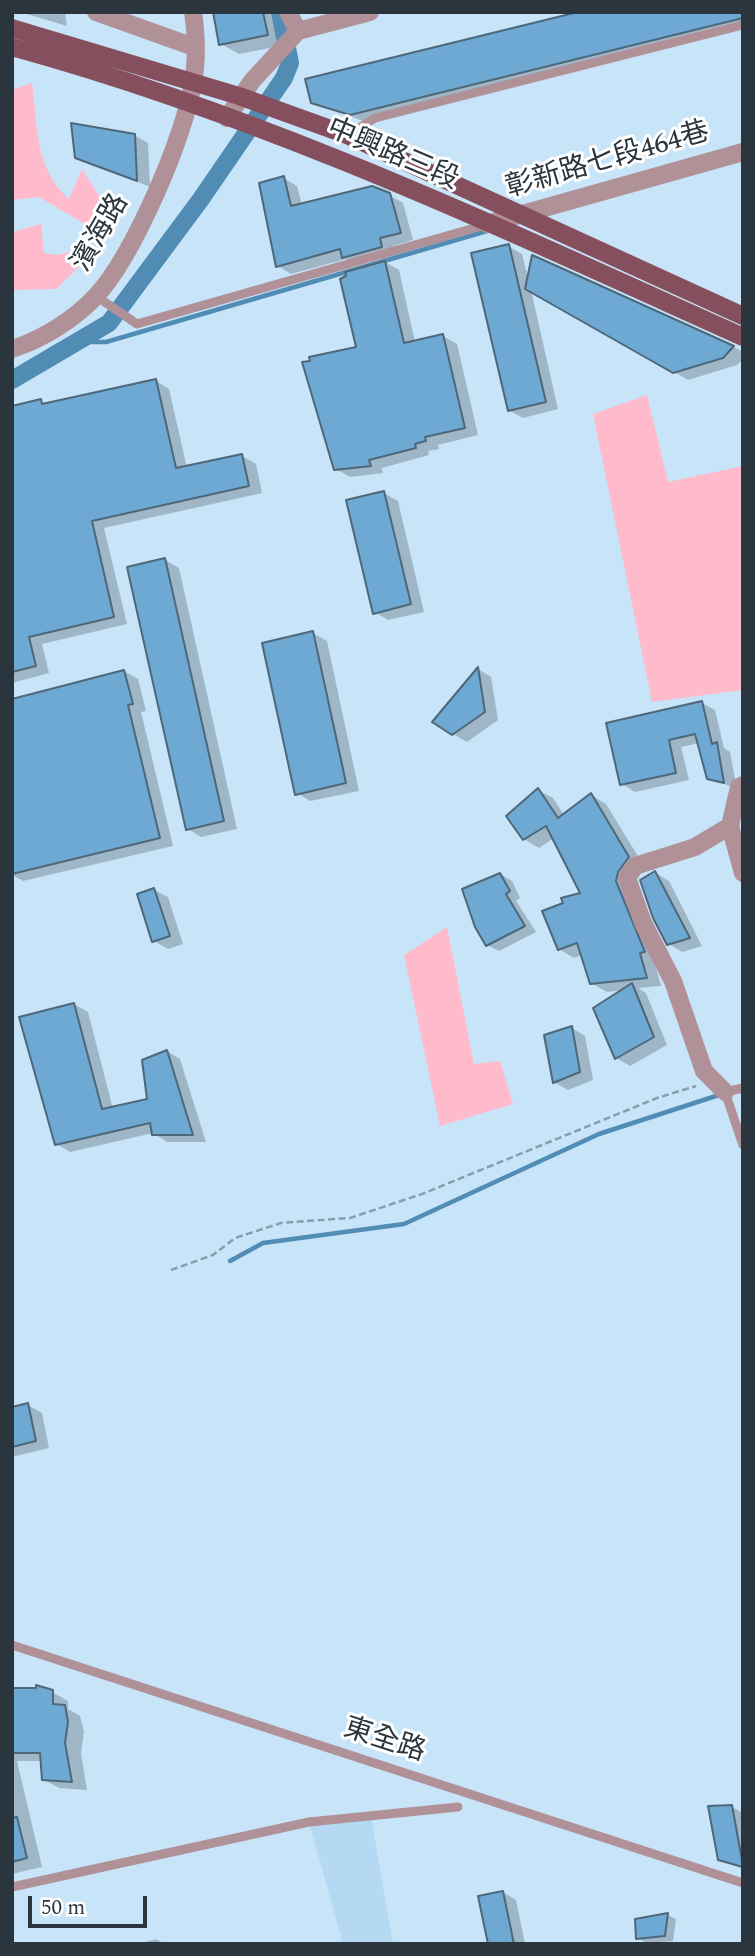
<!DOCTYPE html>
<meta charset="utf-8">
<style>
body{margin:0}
#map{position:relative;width:755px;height:1956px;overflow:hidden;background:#c7e4f9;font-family:Spectral,serif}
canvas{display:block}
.frame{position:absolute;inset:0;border:14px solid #2a353d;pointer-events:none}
.scale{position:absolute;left:28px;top:1896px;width:119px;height:32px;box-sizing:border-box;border:4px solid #2a353d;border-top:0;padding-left:9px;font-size:21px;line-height:24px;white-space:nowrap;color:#2a353d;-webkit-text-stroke:5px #fff;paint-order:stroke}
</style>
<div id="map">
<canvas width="755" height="1956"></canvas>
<div class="frame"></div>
<div class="scale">50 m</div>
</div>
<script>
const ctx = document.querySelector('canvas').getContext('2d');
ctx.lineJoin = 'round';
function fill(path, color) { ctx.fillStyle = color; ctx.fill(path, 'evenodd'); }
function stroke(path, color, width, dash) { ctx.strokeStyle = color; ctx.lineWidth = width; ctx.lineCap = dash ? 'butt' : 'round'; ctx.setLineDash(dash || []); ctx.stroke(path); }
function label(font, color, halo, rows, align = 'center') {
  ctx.font = font + ' Spectral,"Noto Sans TC",serif'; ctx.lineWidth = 6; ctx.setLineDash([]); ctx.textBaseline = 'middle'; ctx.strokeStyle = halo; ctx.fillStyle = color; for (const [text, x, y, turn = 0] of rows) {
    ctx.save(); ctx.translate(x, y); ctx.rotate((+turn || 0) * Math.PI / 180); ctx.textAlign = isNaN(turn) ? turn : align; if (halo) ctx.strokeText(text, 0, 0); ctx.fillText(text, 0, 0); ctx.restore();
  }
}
const built = new Path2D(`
 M371 1817 393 1944H343L309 1822Z`);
const green = new Path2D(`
 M32 83C38 126 34 168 69 199L82 169 116 223 95 230 39 197 12 200V90Z
 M41 224 44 253 58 255 84 248 85 261 56 289 12 290V232Z
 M647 395 668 482 743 466V690L652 702 593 414Z
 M447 927 474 1064 500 1061 513 1104 440 1126 404 955Z`);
const shadow = new Path2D(`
 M20 12H65L67 26Z
 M214 12H278L285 45 239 54 221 44Z
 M743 12V27L363 121 313 102Z
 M134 135 148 143 150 187 77 157Z
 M283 178 297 186 302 205 389 195 403 203 413 240 393 246 395 254 357 265 346 259 291 274 278 266Z
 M508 246 522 254 529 282 533 257 734 347 743 352V359L737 365 688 380 531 290 558 409 523 418 509 410Z
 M385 262 399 270 415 342 443 336 457 344 478 435 438 445 439 449 428 451 429 455 382 468 383 473 350 477 336 469 358 348Z
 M156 381 169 389 187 468 242 456 256 464 262 493 104 528 127 624 42 644 49 673 12 683V567L41 401 47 405Z
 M384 493 398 501 424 612 388 620 375 612Z
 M165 560 179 568 237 829 201 837 188 829Z
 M313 633 327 641 359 791 310 801 297 793Z
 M478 669 491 677 498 720 467 742 453 734Z
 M124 671 138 679 146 711 141 712 173 846 23 881 12 875V701Z
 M702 703 715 710 724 748 730 752 737 789 709 778 699 743 681 747 689 780 635 792 622 784Z
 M538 790 553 798 564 815 591 795 606 804 644 866 632 880 661 986 638 988 646 993 667 1045 630 1066 616 1058 625 990 607 992 591 983 582 955 574 958 559 949 582 894 554 838 539 848 524 839Z
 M655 873 669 881 702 946 682 952 669 944 642 880Z
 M500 874 512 881 520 898 516 901 536 932 499 951 487 945Z
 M154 890 168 897 183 944 168 949 154 941Z
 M74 1004 88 1012 113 1109 149 1100 167 1051 180 1059 206 1142H167L153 1133 70 1152 57 1144Z
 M572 1028 585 1036 593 1080 568 1090 554 1082Z
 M28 1405 42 1413 49 1448 12 1457V1408Z
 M12 1690 52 1692 68 1701V1709L80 1716 84 1732 81 1753 87 1790 59 1788 43 1779 42 1761H17L42 1867 12 1874Z
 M732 1807 743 1813V1869L719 1859Z
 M503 1892 516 1900 525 1944H490Z
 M667 1915 676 1919 673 1941 647 1943 638 1938Z
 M156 1939 164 1944H139Z`);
const stream = new Path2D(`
 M77 342H106L487 231
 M230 1261 263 1243 404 1224 599 1134 722 1094`);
const canal = new Path2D(`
 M12 380 109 323 201 199 284 78 290 63 280 12`);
const building = new Path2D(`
 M213 12H263L268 35 219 45Z
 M578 12H743V18L350 115 311 103 305 79Z
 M71 123 135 134 137 181 75 158Z
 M284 176 291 206 372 186 390 193 401 233 380 238 382 247 342 258 340 249 276 267 259 183Z
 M509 244 546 402 508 411 471 253Z
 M532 255 559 267 734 346 723 358 673 373 525 289Z
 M385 261 404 343 443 334 465 428 425 437 426 441 415 444 416 448 369 460 371 466 334 470 302 362 310 361 309 357 356 347 340 279 346 276 345 272Z
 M156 379 176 468 242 454 249 486 92 521 114 617 29 637 36 666 12 672V406L41 399 42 404Z
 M384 491 411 604 373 614 346 500Z
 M165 558 224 821 186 830 127 567Z
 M313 631 346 783 295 795 262 643Z
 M478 667 485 712 452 735 432 722Z
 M124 670 133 704 128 705 160 838 12 874V699Z
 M702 701 712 744 717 742 724 783 707 779 695 734 669 740 676 773 620 785 606 723Z
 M538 788 558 818 591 793 629 857 618 872 616 881 645 952 640 953 647 978 590 984 577 943 558 950 542 911 563 903 561 898 580 893 546 826 523 840 506 816Z
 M655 871 690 938 667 945 653 918 640 880Z
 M500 873 510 891 506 894 525 926 486 946 475 927 462 889Z
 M154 888 170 936 152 942 137 894Z
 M632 983 654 1037 615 1059 593 1008Z
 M74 1003 102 1109 147 1099 142 1060 167 1050 193 1135H152L150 1123 55 1145 19 1017Z
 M572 1026 580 1072 553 1083 544 1035Z
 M28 1403 36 1441 12 1447V1407Z
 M36 1685 53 1690V1704L65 1705 68 1722 65 1743 72 1782 42 1780 40 1753H12V1688H36Z
 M732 1805 743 1866V1867L718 1860 708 1806Z
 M17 1817 27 1858 12 1862V1818Z
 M503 1891 514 1944H488L478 1896Z
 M668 1913 665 1936 636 1939 635 1919Z`);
const path = new Path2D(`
 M171 1270 213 1255 235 1238 281 1223 350 1218 422 1194 657 1098 696 1086`);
const service = new Path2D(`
 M348 135 375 118 743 25
 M96 296 137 324 485 225
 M743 1088 725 1092 743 1145
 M12 1645 743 1883
 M12 1887 309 1822 458 1807`);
const minor = new Path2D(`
 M96 12 194 47
 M288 12 298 31
 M227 118 252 81 298 31 370 12
 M730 826 743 873
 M725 1092 704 1071 673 981 643 923 627 878 635 866 695 847 730 826 739 787 743 785`);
const tertiary = new Path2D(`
 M487 224 743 152
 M12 349C43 339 75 319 97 295 134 254 185 136 193 82 197 61 196 33 193 12`);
const primary = new Path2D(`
 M12 28 239 96 347 135 743 316
 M12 47C265 116 505 230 743 337`);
const streetNames = [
 ["中興路三段",392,156,23],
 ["彰新路七段464巷",608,162,-16],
 ["濱海路",102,234,-60],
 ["東全路",384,1742,18]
];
fill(built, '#b6d9f3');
fill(green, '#ffbbcb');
fill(shadow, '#0003');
stroke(stream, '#508cb3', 4.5);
stroke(canal, '#508cb3', 18);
fill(building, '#6da9d3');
stroke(building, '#4e6779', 2);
stroke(path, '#889eae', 2.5, [7, 3.5]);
stroke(service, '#b09198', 9);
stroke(minor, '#b09198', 18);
stroke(tertiary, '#b09198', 18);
stroke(primary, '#854f5d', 18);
label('28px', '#2a353d', '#fff', streetNames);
</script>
